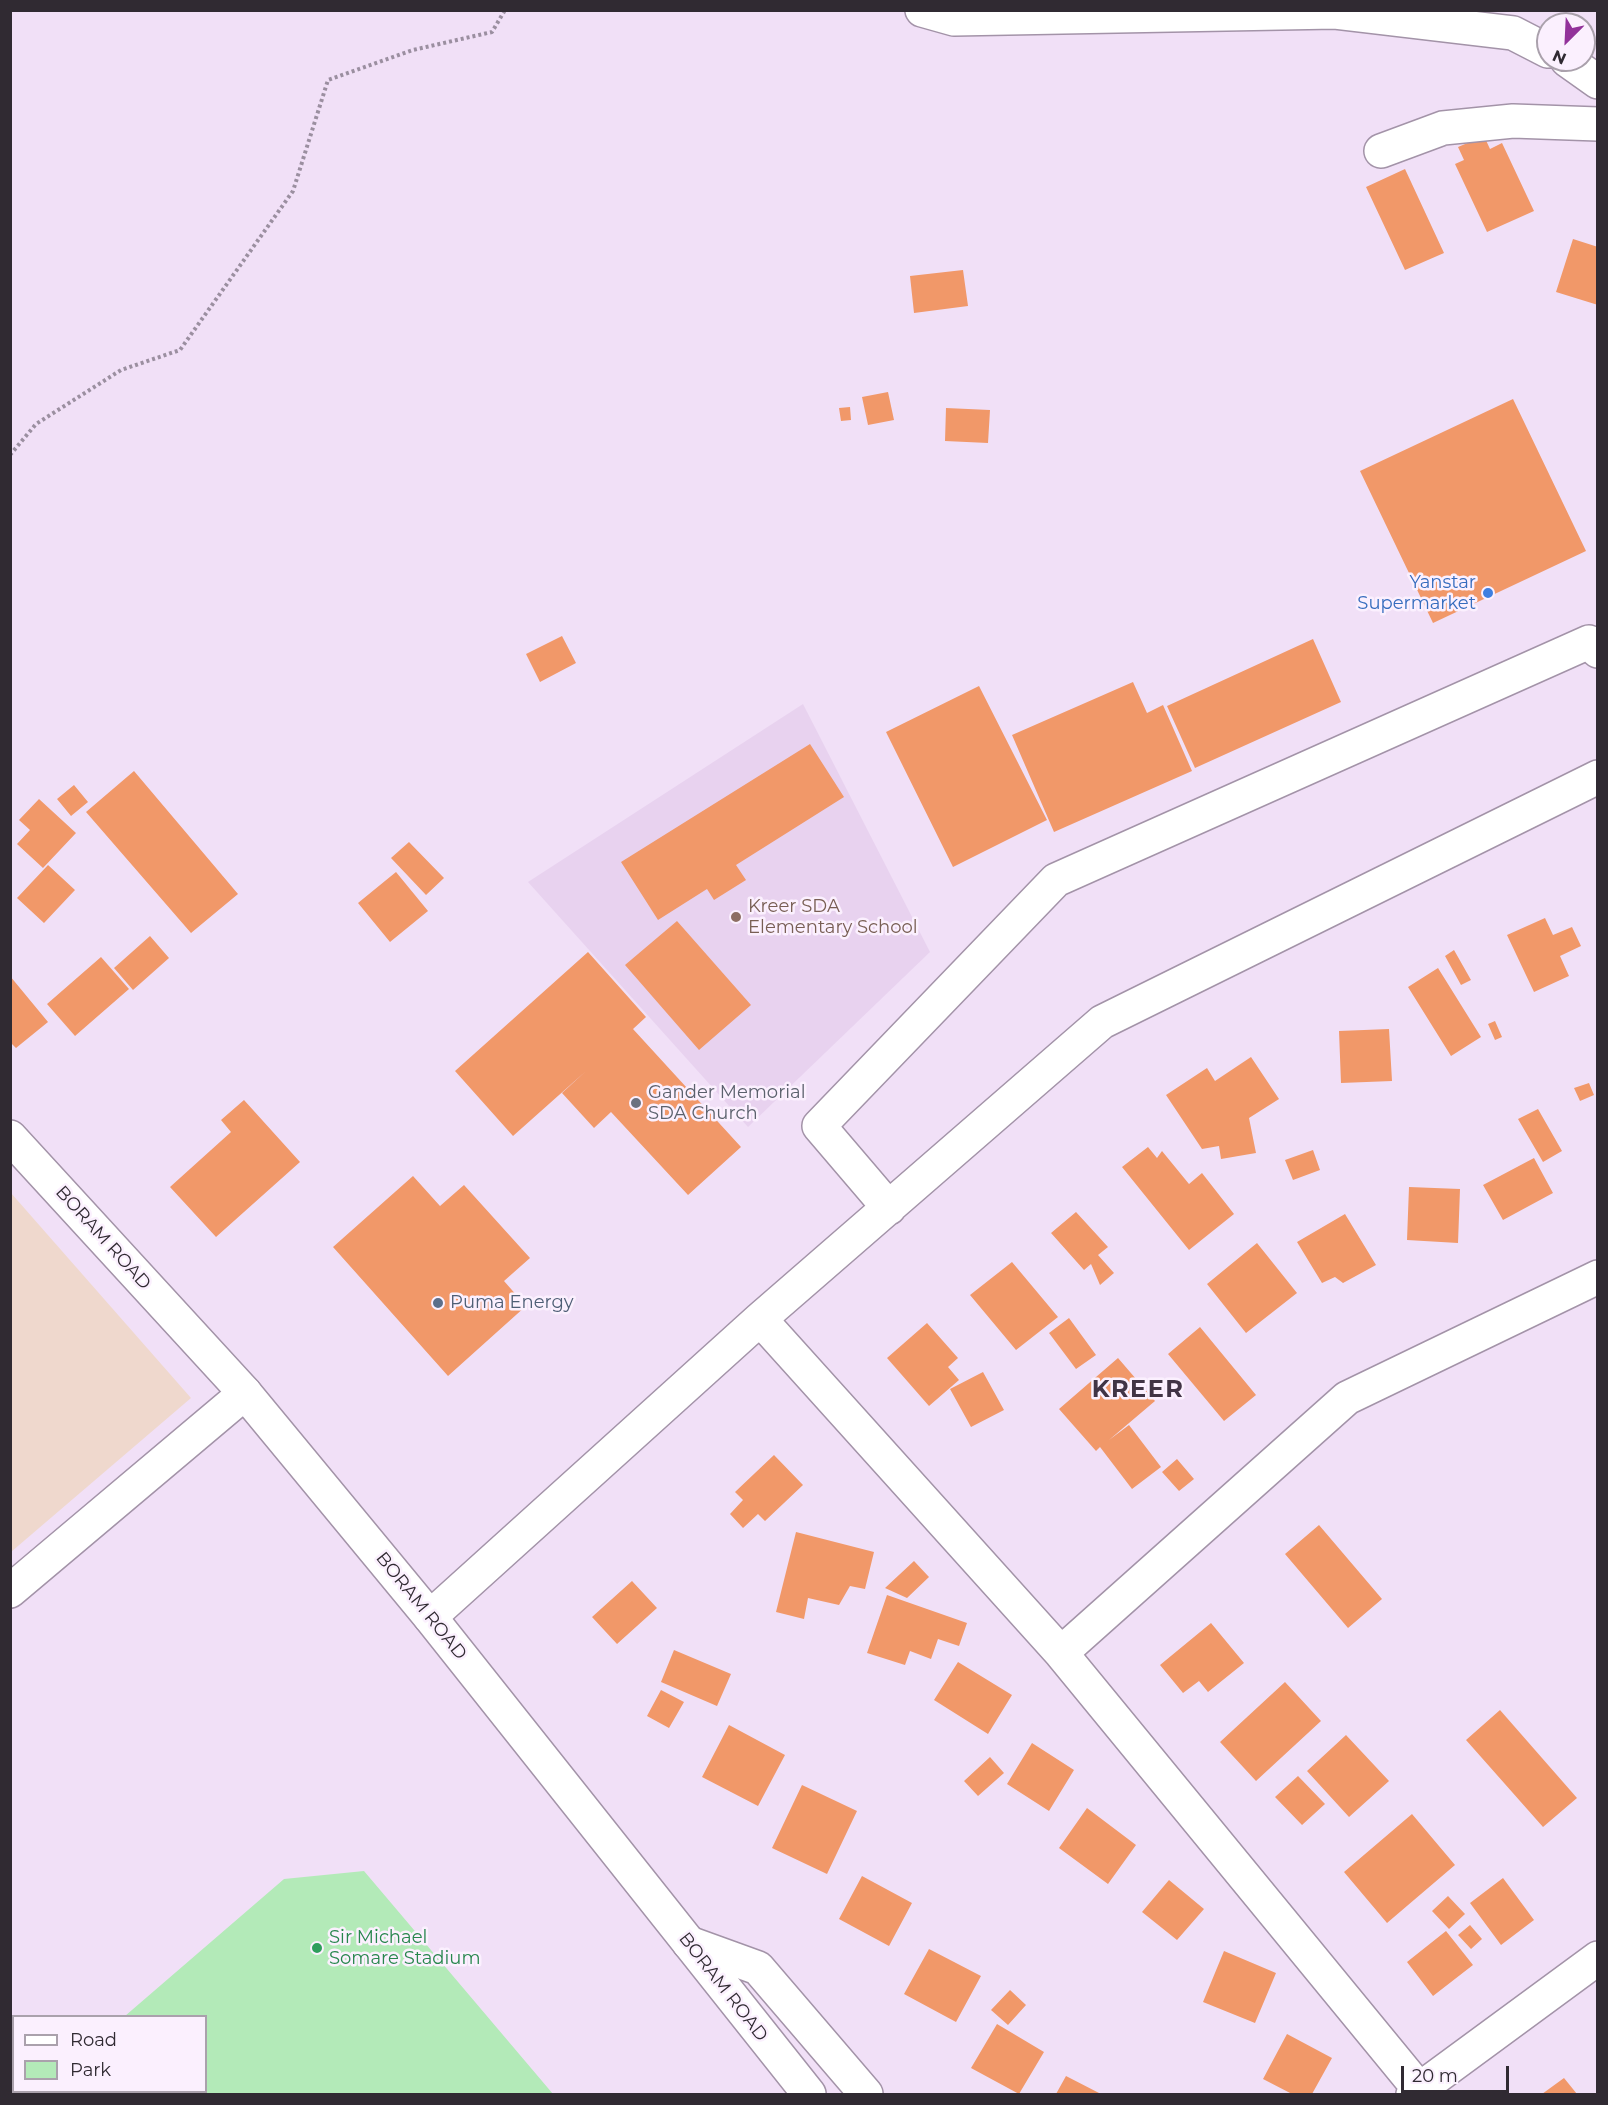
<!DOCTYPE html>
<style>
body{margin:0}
#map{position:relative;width:1608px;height:2105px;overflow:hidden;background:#f1e0f7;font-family:Montserrat,sans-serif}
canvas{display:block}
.frame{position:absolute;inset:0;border:12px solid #302a32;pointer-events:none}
.legend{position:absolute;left:12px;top:2015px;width:195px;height:78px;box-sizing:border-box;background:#fbf0fe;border:2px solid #aaa1ac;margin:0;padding:8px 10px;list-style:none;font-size:18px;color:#302a32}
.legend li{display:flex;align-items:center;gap:12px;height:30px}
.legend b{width:30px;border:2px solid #aaa1ac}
.north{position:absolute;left:1536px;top:12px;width:60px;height:60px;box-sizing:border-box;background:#fbf0fe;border:2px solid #aaa1ac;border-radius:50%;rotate:204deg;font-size:16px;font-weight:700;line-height:24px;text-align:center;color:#302a32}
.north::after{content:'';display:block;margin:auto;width:21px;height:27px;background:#92329a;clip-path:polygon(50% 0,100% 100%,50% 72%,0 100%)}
.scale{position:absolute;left:1401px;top:2066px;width:108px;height:27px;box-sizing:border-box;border:3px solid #302a32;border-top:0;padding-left:8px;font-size:18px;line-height:21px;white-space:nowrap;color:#302a32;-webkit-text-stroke:4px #fbf0fe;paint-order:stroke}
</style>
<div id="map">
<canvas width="1608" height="2105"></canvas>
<div class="frame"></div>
<ul class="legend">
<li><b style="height:8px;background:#fff"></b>Road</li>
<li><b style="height:16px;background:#b3eab8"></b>Park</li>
</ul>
<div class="north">N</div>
<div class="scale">20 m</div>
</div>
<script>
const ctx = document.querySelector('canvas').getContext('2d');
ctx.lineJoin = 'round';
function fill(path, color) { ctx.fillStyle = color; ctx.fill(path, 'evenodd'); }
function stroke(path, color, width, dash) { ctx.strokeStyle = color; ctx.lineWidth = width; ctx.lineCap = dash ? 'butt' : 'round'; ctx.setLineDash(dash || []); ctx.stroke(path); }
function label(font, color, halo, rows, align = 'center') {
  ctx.font = font + ' Montserrat,sans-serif'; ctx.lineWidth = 5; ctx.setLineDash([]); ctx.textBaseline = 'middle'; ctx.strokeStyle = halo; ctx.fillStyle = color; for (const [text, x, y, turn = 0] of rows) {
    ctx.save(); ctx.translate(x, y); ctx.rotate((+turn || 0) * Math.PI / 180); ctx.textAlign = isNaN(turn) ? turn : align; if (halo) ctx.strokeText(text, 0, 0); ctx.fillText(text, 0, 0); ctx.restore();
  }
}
const built = new Path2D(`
 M803 704 930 952 748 1127 528 882Z`);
const industrial = new Path2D(`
 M11 1193 191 1398 11 1552H10Z`);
const green = new Path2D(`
 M364 1871 553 2094H35L38 2092H206V2016H125L284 1879Z`);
const building = new Path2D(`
 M1484 136 1490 149 1502 143 1534 211 1487 232 1455 164 1464 160 1458 147Z
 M1405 169 1444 253 1405 270 1366 187Z
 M1573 239 1598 247V305L1556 292Z
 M963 270 968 306 914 313 910 276Z
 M888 392 894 420 868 425 862 397Z
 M1513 399 1586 551 1433 623 1360 471Z
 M850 407 851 420 841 421 839 408Z
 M946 408 990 410 988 443 945 441Z
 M562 636 576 663 540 682 526 654Z
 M1313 639 1341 702 1195 768 1167 706Z
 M1133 682 1147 713 1163 705 1192 771 1054 832 1012 735Z
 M979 686 1047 820 953 867 886 732Z
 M810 744 844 797 736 865 746 880 714 900 707 889 658 920 621 862Z
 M134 771 238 894 191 933 86 812Z
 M74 785 88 802 71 816 57 799Z
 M39 799 76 833 43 868 17 844 30 830 19 820Z
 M409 842 444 878 426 895 391 858Z
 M48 865 75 890 44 923 17 898Z
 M396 872 428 911 390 942 358 903Z
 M1545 918 1553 935 1572 927 1581 946 1560 956 1569 976 1534 992 1507 935Z
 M677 921 751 1005 699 1050 625 965Z
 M150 936 169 958 133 990 114 968Z
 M1454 950 1471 980 1461 985 1445 956Z
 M588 952 646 1017 633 1029 741 1147 688 1195 611 1112 594 1128 562 1093 586 1071 513 1136 455 1071Z
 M101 957 129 989 75 1036 47 1004Z
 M1438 968 1481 1037 1451 1056 1408 987Z
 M10 976 48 1022 16 1048 10 1042Z
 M1495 1021 1502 1037 1495 1040 1488 1024Z
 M1389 1029 1392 1081 1341 1083 1339 1031Z
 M1251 1057 1279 1099 1249 1118 1256 1153 1221 1159 1219 1146 1202 1149 1166 1095 1207 1068 1215 1081Z
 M1589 1083 1594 1095 1580 1101 1574 1088Z
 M244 1100 300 1162 216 1237 170 1187 231 1132 221 1120Z
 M1538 1109 1562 1151 1543 1162 1518 1119Z
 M1148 1147 1157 1158 1162 1151 1189 1184 1202 1173 1234 1214 1189 1250 1122 1167Z
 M1313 1150 1320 1170 1293 1180 1285 1160Z
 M1534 1158 1553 1193 1503 1220 1483 1185Z
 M413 1176 440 1206 464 1185 530 1258 504 1281 526 1306 448 1376 333 1247Z
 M1409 1187 1460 1189 1458 1243 1407 1240Z
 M1076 1212 1108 1247 1098 1255 1114 1273 1100 1285 1091 1264 1084 1270 1051 1233Z
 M1345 1214 1376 1265 1343 1283 1335 1277 1322 1283 1297 1242Z
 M1257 1243 1297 1293 1246 1333 1207 1284Z
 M1012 1262 1058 1317 1016 1350 970 1295Z
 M1069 1318 1096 1355 1076 1369 1049 1333Z
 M927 1323 958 1358 948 1367 959 1380 929 1406 887 1358Z
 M1200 1327 1256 1395 1224 1421 1168 1354Z
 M1118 1358 1155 1401 1109 1440 1129 1425 1161 1467 1132 1489 1100 1447 1096 1451 1059 1409Z
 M983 1372 1004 1410 971 1427 950 1389Z
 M774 1455 803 1485 765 1521 758 1514 743 1528 730 1514 743 1500 735 1492Z
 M1177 1459 1194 1479 1179 1491 1162 1472Z
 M1319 1525 1382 1599 1348 1628 1285 1554Z
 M796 1532 874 1552 865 1589 850 1586 839 1605 808 1598 804 1619 776 1612Z
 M914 1561 929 1577 907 1598 885 1588Z
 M632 1581 657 1608 617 1644 592 1617Z
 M887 1595 967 1623 959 1646 938 1639 931 1659 910 1651 905 1665 867 1653Z
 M1211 1623 1244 1663 1208 1692 1199 1681 1183 1693 1160 1665Z
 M674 1650 731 1674 717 1706 661 1682Z
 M958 1662 1012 1695 988 1734 934 1700Z
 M1285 1682 1321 1721 1256 1781 1220 1742Z
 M661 1690 684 1702 669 1728 647 1716Z
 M1500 1710 1577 1798 1543 1827 1466 1740Z
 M729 1725 785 1755 758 1806 702 1777Z
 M1346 1735 1389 1781 1349 1817 1307 1771Z
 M1032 1743 1074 1770 1049 1811 1007 1784Z
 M990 1757 1004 1773 978 1796 964 1781Z
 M1298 1776 1325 1804 1302 1825 1275 1797Z
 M802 1785 857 1811 827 1874 772 1848Z
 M1087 1808 1136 1845 1108 1884 1059 1848Z
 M1412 1814 1455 1865 1387 1923 1344 1872Z
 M862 1876 912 1903 889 1946 839 1919Z
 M1503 1878 1534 1920 1501 1945 1470 1903Z
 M1169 1880 1204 1909 1177 1940 1142 1912Z
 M1448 1896 1465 1914 1449 1929 1432 1911Z
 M1470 1925 1482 1939 1471 1949 1458 1935Z
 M1446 1931 1473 1965 1433 1996 1407 1962Z
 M929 1949 981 1976 956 2022 904 1994Z
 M1224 1951 1276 1973 1255 2023 1203 2002Z
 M1010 1990 1026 2005 1008 2025 991 2010Z
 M997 2024 1044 2052 1019 2094 971 2068Z
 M1287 2034 1332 2058 1312 2094H1292L1263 2079Z
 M1066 2076 1101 2094H1056Z
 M1564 2078 1577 2094H1542Z`);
const path = new Path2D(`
 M10 455 36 424 121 370 180 350 293 191 328 80 413 50 492 32 505 10`);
const minor = new Path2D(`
 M922 10 954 19 1335 12 1513 33 1548 51
 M1567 60 1598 82
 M1381 151 1443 128 1513 121 1598 124
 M889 1208 819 1126 1056 880 1589 642 1598 651
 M760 1319 1061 1653 1419 2089
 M10 1591 245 1393
 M430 1617 760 1319 1102 1022 1598 777
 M1061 1653 1347 1398 1598 1277
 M689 1943 758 1968 866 2094
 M1413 2094 1598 1958`);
const major = new Path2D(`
 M10 1137 245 1393 430 1617 809 2094`);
const markers = [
 [1488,593,6,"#3f7fe0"],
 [736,917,6,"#8d6e63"],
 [636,1103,6,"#6b7280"],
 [438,1303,6,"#5c6f8a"],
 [317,1948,6,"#2e9e5b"]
];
const shopNames = [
 ["Yanstar",1476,583],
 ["Supermarket",1476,604]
];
const educationNames = [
 ["Kreer SDA",748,907],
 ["Elementary School",748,928]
];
const worshipNames = [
 ["Gander Memorial",648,1093],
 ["SDA Church",648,1114]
];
const streetNames = [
 ["BORAM ROAD",103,1238,48],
 ["BORAM ROAD",421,1606,51],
 ["BORAM ROAD",723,1987,52]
];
const serviceNames = [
 ["Puma Energy",450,1303]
];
const leisureNames = [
 ["Sir Michael",329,1938],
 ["Somare Stadium",329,1959]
];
const districtNames = [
 ["KREER",1138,1390]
];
fill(built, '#e8d2ef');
fill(industrial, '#efd8cd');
fill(green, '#b3eab8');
fill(building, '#f19869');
stroke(minor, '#a393a8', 36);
stroke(major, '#a393a8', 36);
stroke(path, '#9b8fa0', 4, [3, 3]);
stroke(minor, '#fff', 33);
stroke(major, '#fff', 33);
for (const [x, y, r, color] of markers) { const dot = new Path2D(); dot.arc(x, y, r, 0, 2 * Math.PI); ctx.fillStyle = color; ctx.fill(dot); stroke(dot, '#fbf0fe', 2); }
label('18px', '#366cbe', '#fbf0fe', shopNames, 'right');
label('18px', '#785e54', '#fbf0fe', educationNames, 'left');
label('18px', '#5b616d', '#fbf0fe', worshipNames, 'left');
label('18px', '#302a32', '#fbf0fe', streetNames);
label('18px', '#4e5e75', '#fbf0fe', serviceNames, 'left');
label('18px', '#27864d', '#fbf0fe', leisureNames, 'left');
ctx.letterSpacing = '1.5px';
label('bold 24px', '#413445', '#fbf0fe', districtNames);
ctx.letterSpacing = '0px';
</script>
